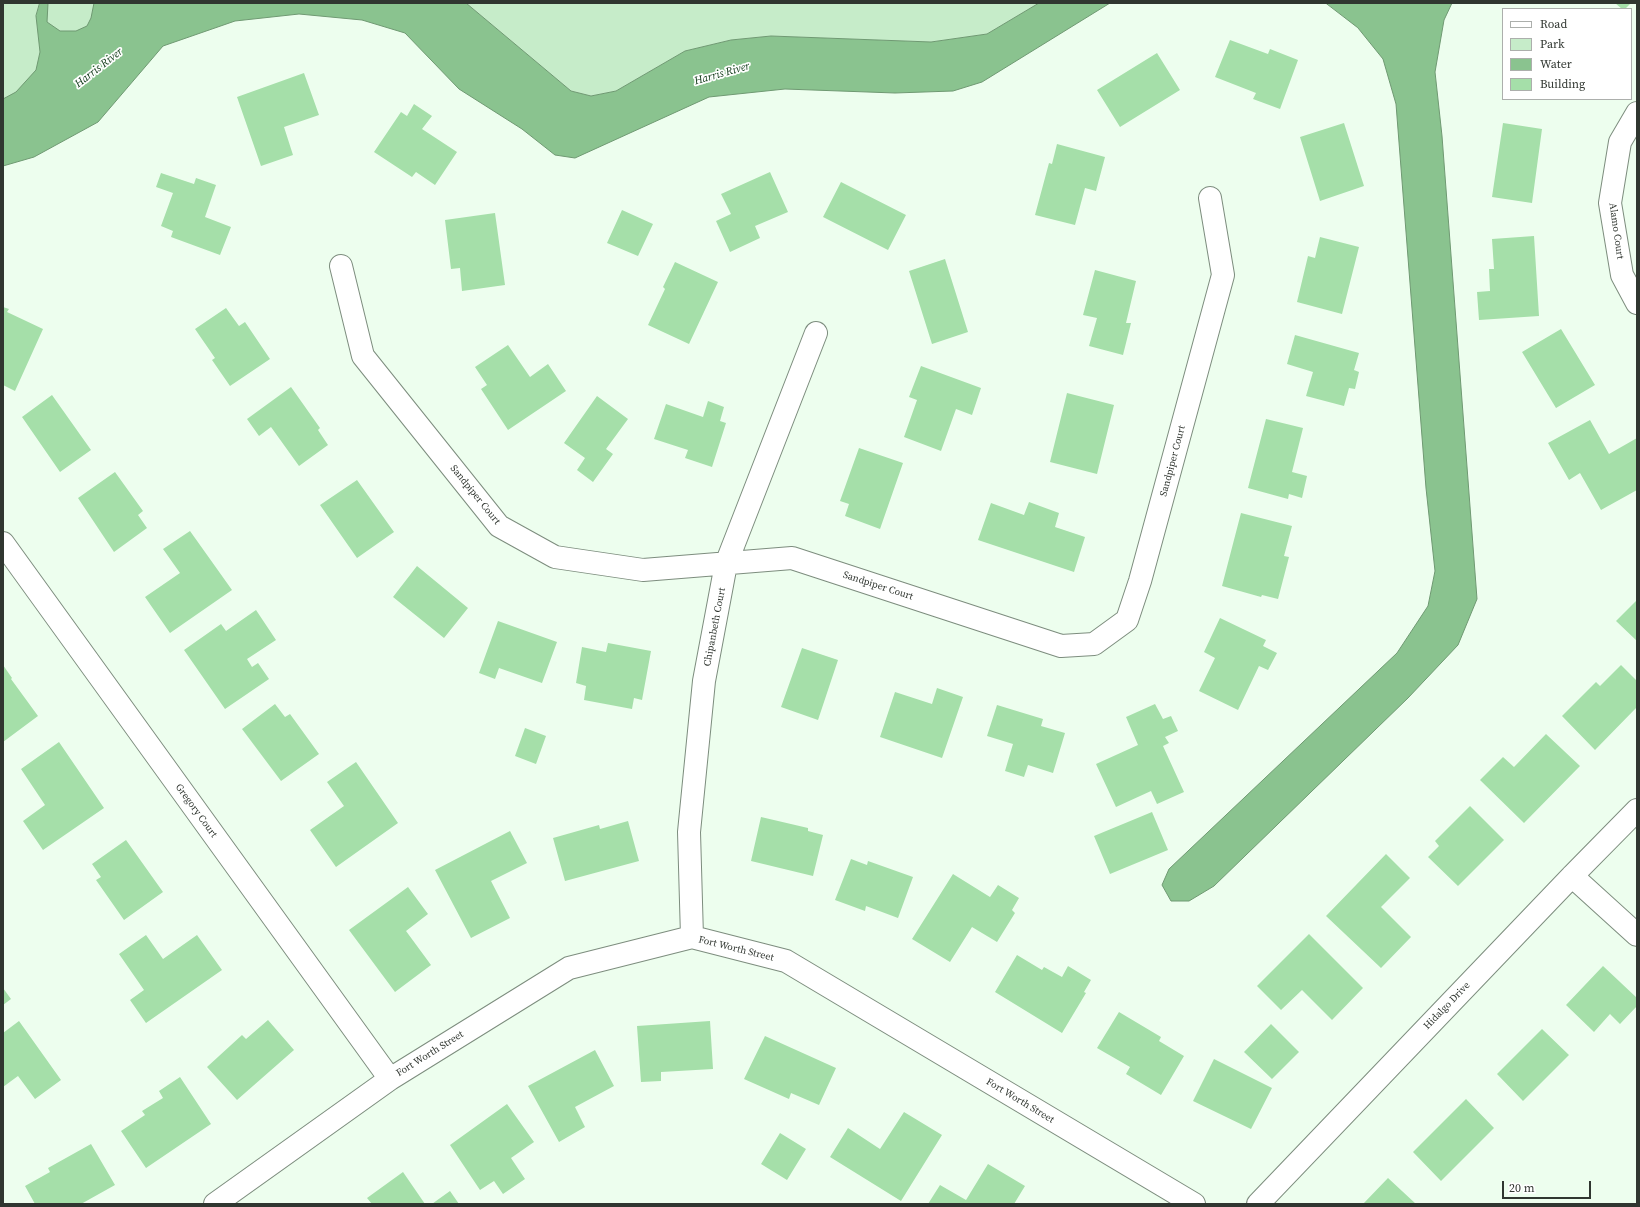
<!DOCTYPE html>
<style>
body{margin:0}
#map{position:relative;width:1640px;height:1207px;overflow:hidden;background:#edfeee;font-family:"Source Serif 4",serif}
canvas{display:block}
.frame{position:absolute;inset:0;border:4px solid #303630;pointer-events:none}
.legend{position:absolute;left:1502px;top:8px;width:130px;height:92px;box-sizing:border-box;background:#fff;border:1px solid #acafac;margin:0;padding:5px 7px;list-style:none;font-size:12px;color:#303630}
.legend li{display:flex;align-items:center;gap:8px;height:20px}
.legend b{width:20px;border:1px solid #acafac}
.scale{position:absolute;left:1502px;top:1181px;width:89px;height:18px;box-sizing:border-box;border:2px solid #303630;border-top:0;padding-left:5px;font-size:12px;line-height:14px;white-space:nowrap;color:#303630;-webkit-text-stroke:3px #fff;paint-order:stroke}
</style>
<div id="map">
<canvas width="1640" height="1207"></canvas>
<div class="frame"></div>
<ul class="legend">
<li><b style="height:5px;background:#fff"></b>Road</li>
<li><b style="height:11px;background:#c6ecc9"></b>Park</li>
<li><b style="height:11px;background:#8ac38f"></b>Water</li>
<li><b style="height:11px;background:#a5dfa9"></b>Building</li>
</ul>
<div class="scale">20 m</div>
</div>
<script>
const ctx = document.querySelector('canvas').getContext('2d');
ctx.lineJoin = 'round';
function fill(path, color) { ctx.fillStyle = color; ctx.fill(path, 'evenodd'); }
function stroke(path, color, width, dash) { ctx.strokeStyle = color; ctx.lineWidth = width; ctx.lineCap = dash ? 'butt' : 'round'; ctx.setLineDash(dash || []); ctx.stroke(path); }
function label(font, color, halo, rows, align = 'center') {
  ctx.font = font + ' "Source Serif 4",serif'; ctx.lineWidth = 3.5; ctx.setLineDash([]); ctx.textBaseline = 'middle'; ctx.strokeStyle = halo; ctx.fillStyle = color; for (const [text, x, y, turn = 0] of rows) {
    ctx.save(); ctx.translate(x, y); ctx.rotate((+turn || 0) * Math.PI / 180); ctx.textAlign = isNaN(turn) ? turn : align; if (halo) ctx.strokeText(text, 0, 0); ctx.fillText(text, 0, 0); ctx.restore();
  }
}
const green = new Path2D(`
 M3 3H142L3 102Z
 M466 3H1039L987 34 931 42 771 36 731 40 685 51 616 91 591 96 571 91Z`);
const water = new Path2D(`
 M40 3H48L47 22 60 31H76L87 26 91 18 94 3H466L571 91 591 96 616 91 685 51 731 40 771 36 931 42 987 34 1039 3H1110L982 82 953 91 895 93 785 89 709 97 575 158 555 155 522 129 459 89 405 33 362 20 299 14 235 21 163 46 98 122 34 157 3 166V99L16 92 36 70 40 52 36 16Z
 M1326 3H1452L1444 20 1435 72 1442 136 1477 599 1458 645 1408 698 1214 886 1189 901H1171L1162 885 1169 869 1397 653 1428 606 1435 571 1426 488 1396 104 1383 59 1358 28Z`);
const building = new Path2D(`
 M1615 3H1631L1625 9H1622Z
 M1230 40 1268 54 1270 49 1298 60 1280 109 1253 99 1256 93 1215 77Z
 M1157 53 1180 90 1120 127 1097 90Z
 M304 73 319 115 284 127 293 155 261 166 237 97Z
 M414 104 432 116 422 129 457 152 435 185 416 172 412 177 374 152 401 112 407 116Z
 M1344 123 1364 186 1320 201 1300 137Z
 M1503 123 1542 129 1532 203 1492 197Z
 M1057 144 1105 157 1096 191 1085 188 1075 225 1035 215 1049 163 1052 164Z
 M770 172 788 212 755 226 760 238 730 252 716 221 731 214 721 194Z
 M161 173 194 184 196 178 216 185 205 217 231 227 220 255 171 237 173 231 161 226 173 193 156 187Z
 M841 182 906 215 888 250 823 217Z
 M622 210 653 224 638 256 607 243Z
 M495 213 505 285 462 291 460 268 451 269 445 220Z
 M1534 236 1539 316 1479 320 1477 292 1490 291 1489 269H1494L1492 239Z
 M1320 237 1359 247 1342 314 1297 302 1308 256 1315 258Z
 M945 259 968 332 932 344 909 271Z
 M675 262 718 282 689 344 648 325 665 289 663 287Z
 M1095 270 1136 281 1126 323H1131L1123 355 1089 346 1097 318 1083 315Z
 M3 307 9 309 7 312 43 329 15 391 3 385Z
 M226 308 239 326 245 322 270 359 230 386 212 360 215 358 195 329Z
 M1561 329 1595 385 1556 408 1522 352Z
 M1295 335 1359 353 1354 370 1359 372 1355 389 1349 388 1344 406 1306 396 1313 372 1287 364Z
 M508 345 530 377 548 364 566 391 508 430 481 389 487 385 475 367Z
 M921 366 981 388 972 415 956 409 941 451 904 437 917 400 909 397Z
 M291 387 320 428 318 430 328 445 299 466 271 427 259 436 247 419Z
 M1067 393 1114 405 1097 474 1050 462Z
 M52 395 91 450 60 472 22 417Z
 M597 396 628 419 606 449 613 454 593 482 577 470 585 458 564 443Z
 M708 401 724 407 720 421 726 423 712 467 685 458 688 450 654 439 666 404 703 417Z
 M1266 419 1303 428 1292 472 1307 476 1302 498 1289 494 1288 499 1248 488Z
 M1590 420 1609 454 1637 438V490L1601 510 1580 473 1569 480 1548 443Z
 M859 448 903 463 880 529 845 516 849 504 840 501Z
 M115 472 143 511 138 515 147 528 114 552 78 498Z
 M357 480 394 532 357 558 320 505Z
 M1029 502 1059 513 1055 527 1085 537 1074 572 978 540 991 503 1024 515Z
 M1241 513 1292 526 1284 556 1289 557 1278 599 1262 595 1261 597 1222 586Z
 M190 531 232 590 170 633 145 597 180 573 163 549Z
 M417 566 468 608 444 638 393 597Z
 M1637 600V641L1616 621Z
 M256 610 276 640 247 659 252 667 258 663 269 679 225 709 184 650 221 624 226 631Z
 M1220 618 1266 640 1263 646 1277 653 1268 670 1259 666 1238 710 1199 691 1215 658 1204 652Z
 M498 621 557 642 542 683 499 668 495 679 479 673Z
 M608 643 651 651 642 700 634 698 632 709 584 700 586 686 576 683 582 647 606 652Z
 M802 648 838 660 818 720 781 707Z
 M3 665 12 678 11 679 38 716 3 742Z
 M1621 665 1637 681V707L1595 750 1562 716 1596 682 1600 686Z
 M937 688 963 697 942 758 880 737 895 692 932 704Z
 M275 704 285 717 290 714 319 754 281 781 242 729Z
 M1155 704 1163 719 1171 716 1178 731 1165 737 1169 743 1163 746 1184 792 1157 804 1151 791 1116 807 1096 764 1138 745 1126 717Z
 M997 705 1043 719 1041 726 1065 733 1053 773 1028 765 1024 777 1005 771 1013 744 987 736Z
 M525 728 546 736 536 764 515 756Z
 M1546 734 1580 766 1524 823 1480 780 1503 757 1514 767Z
 M59 742 104 808 43 850 23 821 45 805 21 769Z
 M356 762 398 823 336 867 310 830 344 806 327 782Z
 M1470 806 1504 840 1458 886 1428 857 1439 846 1435 841Z
 M1152 812 1168 850 1110 874 1094 836Z
 M761 817 808 828V831L823 835 813 876 751 861Z
 M628 821 639 861 565 881 553 838 599 825 600 829Z
 M510 831 527 863 491 881 510 918 471 938 435 870Z
 M126 840 163 892 124 920 96 880 101 877 92 864Z
 M1386 854 1410 878 1381 907 1411 937 1381 968 1326 916Z
 M851 859 867 865 868 861 913 877 898 918 866 906 865 911 835 900Z
 M953 874 990 897 998 885 1019 898 1012 910 1015 913 997 942 972 927 950 962 912 939Z
 M408 887 428 914 406 931 431 965 395 992 349 930Z
 M1309 934 1363 988 1332 1020 1302 990 1281 1010 1257 986Z
 M146 935 163 959 197 935 222 970 146 1023 130 1000 144 990 119 954Z
 M1017 955 1042 970 1044 967 1062 977 1068 966 1091 980 1084 992 1086 993 1062 1033 995 992Z
 M1603 966 1637 998V1006L1620 1024 1610 1014 1594 1032 1566 1005Z
 M3 988 11 999 3 1005Z
 M1119 1012 1161 1037 1159 1041 1184 1056 1161 1095 1126 1074 1130 1067 1097 1048Z
 M268 1020 294 1050 237 1100 207 1067 242 1035 246 1039Z
 M19 1021 61 1080 35 1099 18 1076 3 1087V1033Z
 M710 1021 713 1069 661 1072V1081L641 1082 637 1026Z
 M1271 1024 1299 1052 1272 1079 1244 1052Z
 M1542 1029 1569 1055 1523 1101 1497 1074Z
 M765 1036 836 1068 819 1105 791 1093 789 1099 744 1079Z
 M595 1050 614 1086 575 1107 585 1127 559 1142 528 1086Z
 M1214 1059 1272 1088 1251 1129 1193 1101Z
 M180 1077 211 1124 146 1168 121 1131 145 1115 142 1111 163 1098 159 1091Z
 M1466 1099 1494 1128 1441 1181 1413 1152Z
 M507 1104 534 1142 511 1158 525 1179 503 1194 494 1181 480 1190 450 1145Z
 M904 1112 942 1135 901 1201 830 1157 848 1128 880 1149Z
 M780 1133 806 1149 787 1180 761 1164Z
 M91 1144 115 1185 81 1204H35L25 1186 50 1172 48 1168Z
 M988 1164 1025 1186 1014 1204H928L940 1185 966 1200Z
 M403 1172 425 1204H372L367 1198Z
 M1388 1178 1416 1204H1363Z
 M450 1191 459 1204H432L436 1201Z`);
const minor = new Path2D(`
 M1637 113 1620 142 1610 203 1622 275 1637 303
 M341 266 363 356 499 526 555 557 643 570 792 558 1061 646 1094 644 1127 620 1140 581 1223 275 1210 198
 M3 543 390 1079
 M1572 876 1637 935
 M692 937 689 832 704 681 726 564 816 333
 M215 1204 390 1079 569 968 692 937 786 961 1194 1204
 M1258 1204 1572 876 1637 810`);
const streetNames = [
 ["Alamo Court",1616,231,82],
 ["Sandpiper Court",1173,461,-75],
 ["Sandpiper Court",475,495,51],
 ["Sandpiper Court",878,586,18],
 ["Chipanbeth Court",715,627,-79],
 ["Gregory Court",196,811,54],
 ["Fort Worth Street",736,949,14],
 ["Hidalgo Drive",1447,1006,-46],
 ["Fort Worth Street",430,1054,-32],
 ["Fort Worth Street",1020,1101,31]
];
const waterNames = [
 ["Harris River",99,68,-38],
 ["Harris River",722,74,-16]
];
fill(green, '#c6ecc9');
fill(water, '#8ac38f');
stroke(water, '#6f9972', 1);
fill(building, '#a5dfa9');
stroke(minor, '#7d8d7e', 24);
stroke(minor, '#fff', 22);
label('10px', '#303630', '#fff', streetNames);
label('italic 11px', '#0b3513', '#fff', waterNames);
</script>
